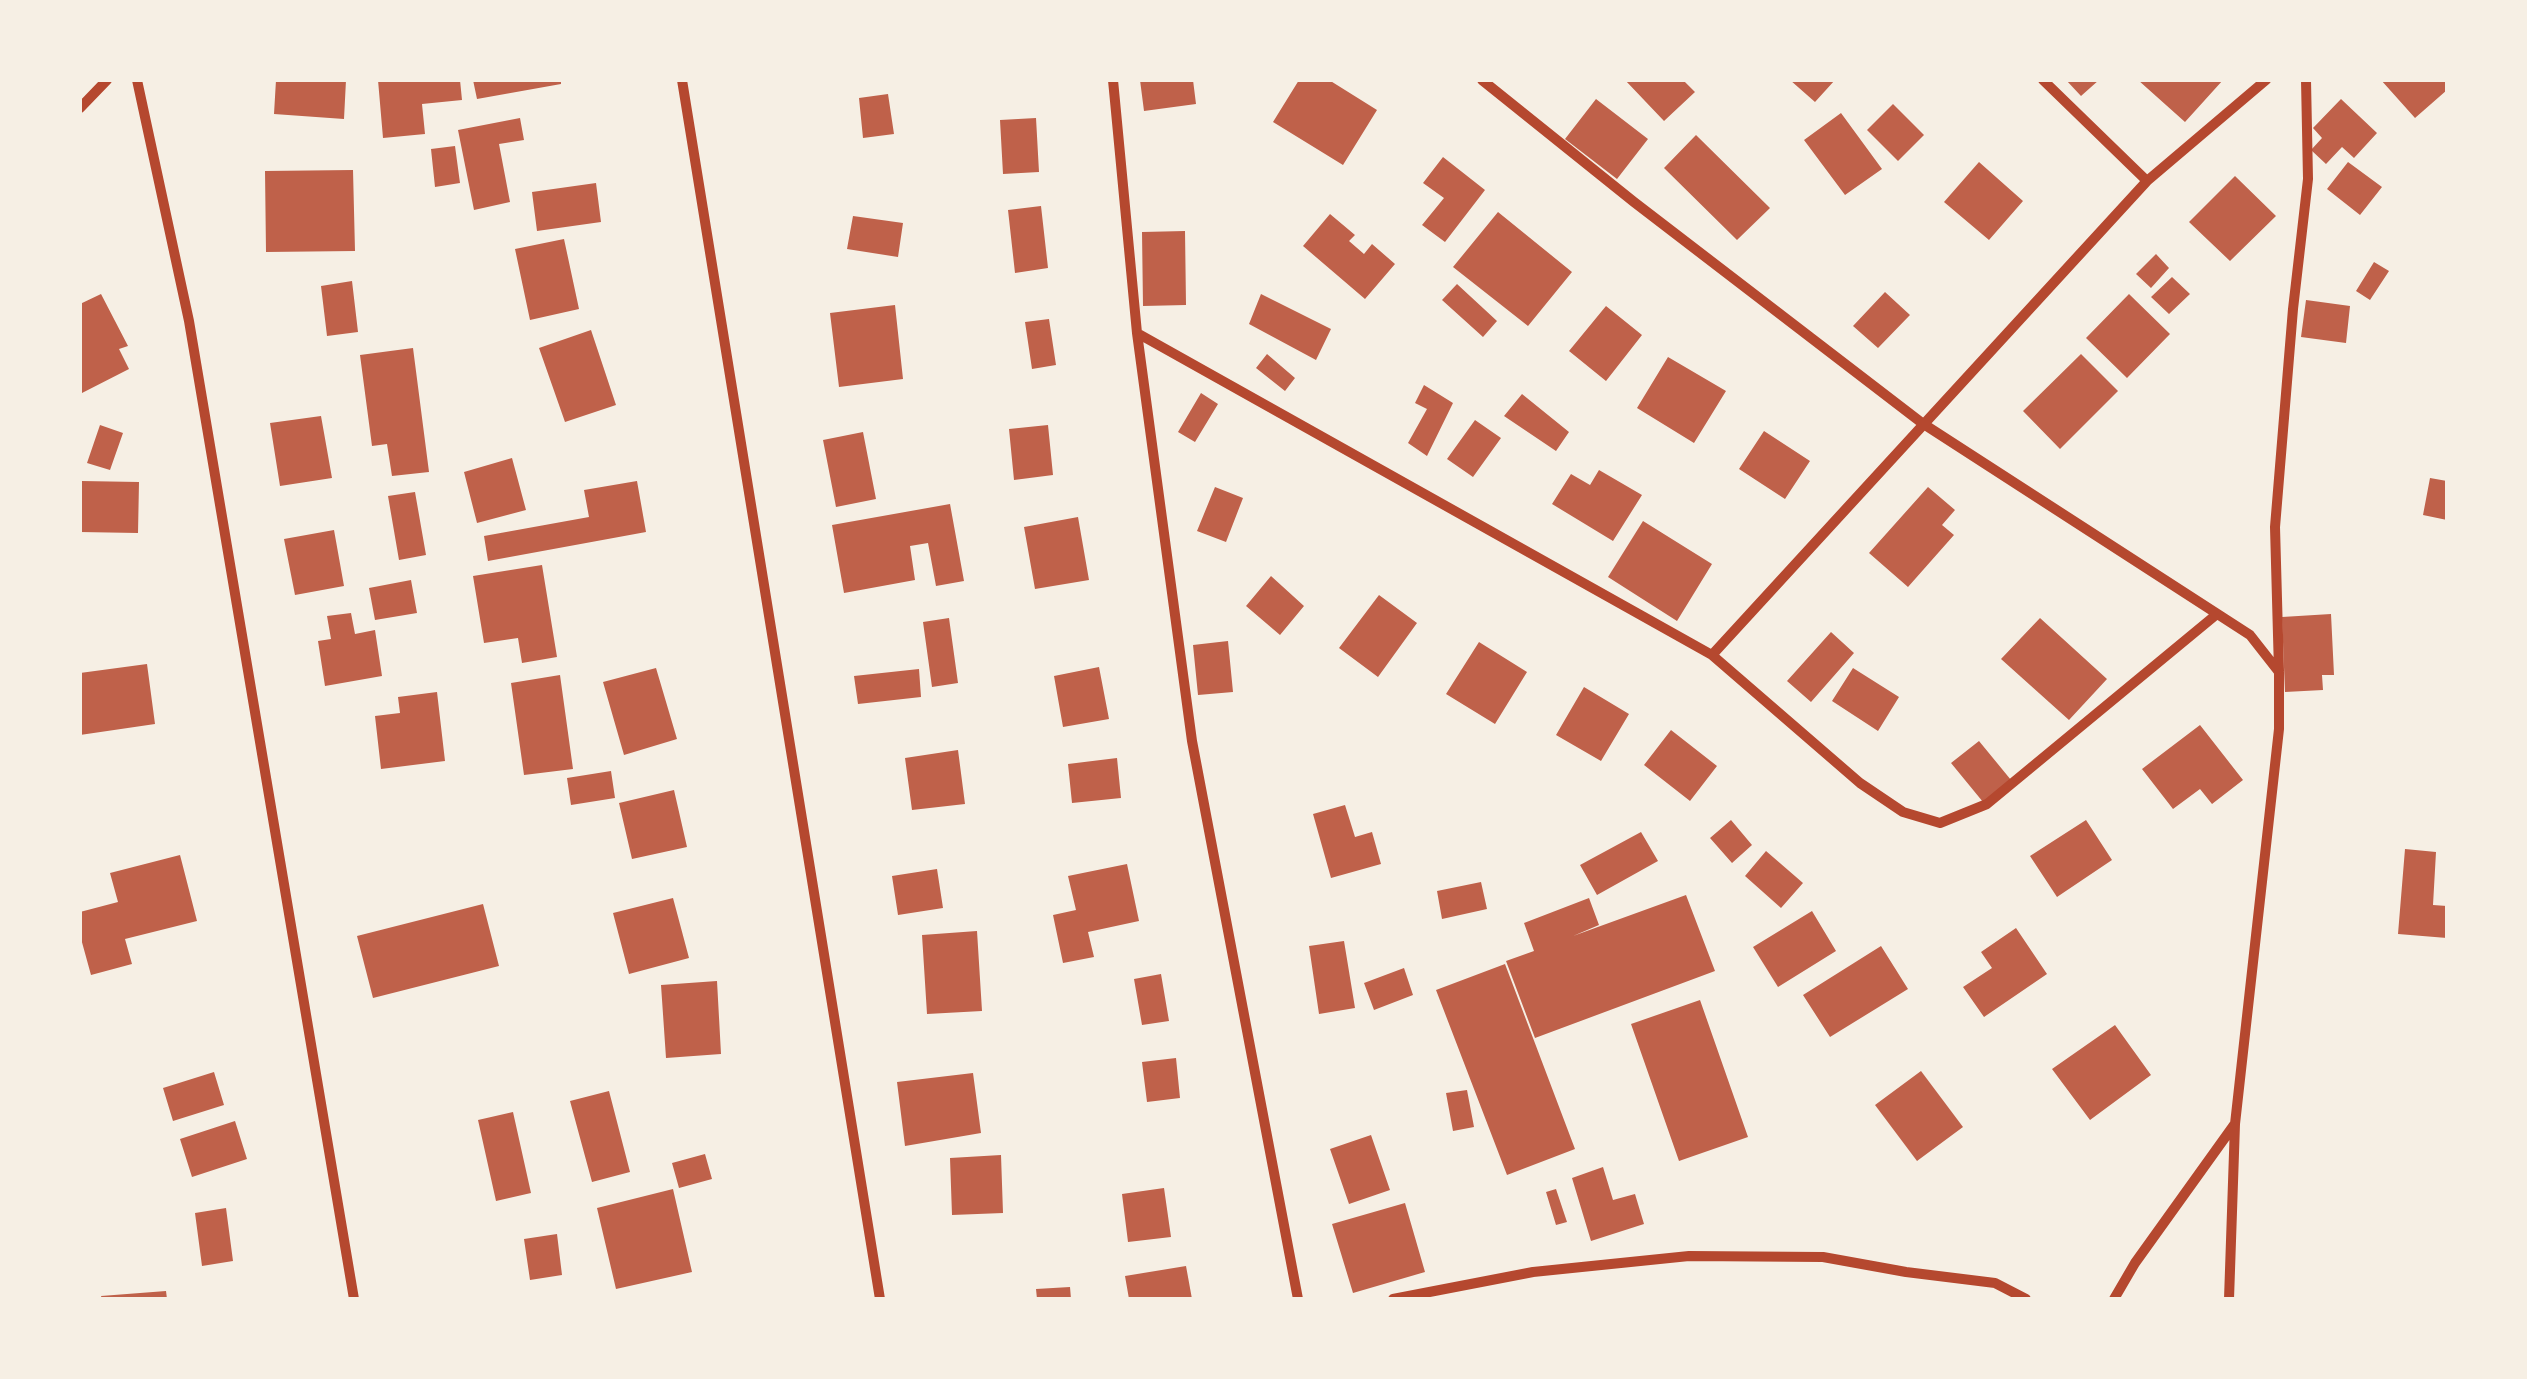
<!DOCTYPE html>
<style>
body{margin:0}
#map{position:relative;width:2527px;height:1379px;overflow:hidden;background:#f6efe4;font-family:"PT Sans",sans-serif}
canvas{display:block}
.frame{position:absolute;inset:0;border:82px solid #f6efe4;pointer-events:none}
</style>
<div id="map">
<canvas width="2527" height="1379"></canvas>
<div class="frame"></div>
</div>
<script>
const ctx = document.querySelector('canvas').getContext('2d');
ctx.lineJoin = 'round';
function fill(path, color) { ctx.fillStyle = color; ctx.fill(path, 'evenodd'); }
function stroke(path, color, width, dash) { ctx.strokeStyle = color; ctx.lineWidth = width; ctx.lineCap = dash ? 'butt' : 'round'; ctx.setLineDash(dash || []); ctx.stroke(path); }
const building = new Path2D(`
 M276 80H346L344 119 274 114Z
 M378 80H460L462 100 422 104 425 134 383 138Z
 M473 80H561V84L477 99Z
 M1140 80H1193L1196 104 1144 111Z
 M1299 80H1329L1377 110 1343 165 1273 122Z
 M1625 80H1683L1695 92 1664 121Z
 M1790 80H1835L1815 102Z
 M2066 80H2099L2081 96Z
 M2138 80H2223L2185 122Z
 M2381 80H2447V90L2415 118Z
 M888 94 894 134 863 138 859 98Z
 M1596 99 1648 139 1617 179 1565 139Z
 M2341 99 2377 133 2354 158 2342 147 2326 164 2311 150 2322 138 2313 128Z
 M1893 104 1924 135 1898 161 1867 130Z
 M1841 113 1882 169 1845 195 1804 140Z
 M520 118 524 140 499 144 510 202 474 210 458 130Z
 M1036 118 1039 172 1003 174 1000 120Z
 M1696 135 1770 208 1737 240 1664 168Z
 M455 146 460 183 435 187 431 149Z
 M1443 157 1485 190 1445 242 1422 225 1444 198 1423 183Z
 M1979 162 2023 201 1989 240 1944 202Z
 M2348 162 2382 187 2360 215 2327 189Z
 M353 170 355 251 266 252 265 171Z
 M2235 176 2276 216 2230 261 2189 222Z
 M596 183 601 222 537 231 532 192Z
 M1041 206 1048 268 1015 273 1008 210Z
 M1498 212 1572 272 1528 326 1453 267Z
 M1330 214 1355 235 1349 241 1364 254 1372 244 1395 264 1365 299 1303 246Z
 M853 216 903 223 898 257 847 249Z
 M1185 231 1186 305 1143 306 1142 232Z
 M564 239 579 309 530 320 515 249Z
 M2156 254 2169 268 2151 288 2136 274Z
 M2374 262 2389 271 2370 300 2356 291Z
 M2172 277 2190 294 2169 314 2151 297Z
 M352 281 358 332 327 336 321 286Z
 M1457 284 1497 321 1483 337 1442 300Z
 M1885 292 1910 315 1878 348 1853 326Z
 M101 294 128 346 119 349 129 369 82 393 80 304Z
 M1261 294 1331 329 1316 360 1249 324Z
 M2129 294 2170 334 2127 378 2086 338Z
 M2306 300 2350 306 2346 343 2301 337Z
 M895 305 903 379 839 387 830 313Z
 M1606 306 1642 335 1606 381 1569 351Z
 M1049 319 1056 365 1032 369 1025 322Z
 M591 330 616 405 565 422 539 348Z
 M413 348 429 472 392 476 387 444 372 446 360 355Z
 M1267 354 1295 378 1285 391 1256 368Z
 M2081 354 2118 391 2060 449 2023 411Z
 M1668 357 1726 391 1694 443 1637 408Z
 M1424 385 1453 403 1427 456 1408 443 1427 409 1415 403Z
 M1201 393 1218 404 1195 442 1178 432Z
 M1522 394 1569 432 1556 451 1504 416Z
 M321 416 332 478 280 486 270 423Z
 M1475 420 1501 438 1473 477 1447 459Z
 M100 425 123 433 110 470 87 463Z
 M1048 425 1053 475 1014 480 1009 429Z
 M1764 431 1810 461 1785 499 1739 469Z
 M863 432 876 499 836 507 823 440Z
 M512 458 526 510 477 523 464 472Z
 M1599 470 1642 495 1613 541 1552 504 1571 474 1590 485Z
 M2430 478 2447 481V520L2423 515Z
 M81 481 139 482 138 533 80 532Z
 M637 481 646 532 488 561 484 536 589 517 584 490Z
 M1215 487 1243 498 1226 542 1197 531Z
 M1928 487 1955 510 1942 525 1954 535 1908 587 1869 553Z
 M415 492 426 555 399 560 388 496Z
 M950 504 964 581 936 586 928 543 910 546 915 580 844 593 832 525Z
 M1078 517 1089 580 1035 589 1024 527Z
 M1643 521 1712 564 1677 621 1608 577Z
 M334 530 344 586 295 595 284 539Z
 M542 565 557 657 522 663 518 638 484 643 473 576Z
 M1271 576 1304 606 1280 635 1246 606Z
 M411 580 417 613 375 620 369 588Z
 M1379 595 1417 623 1378 677 1339 648Z
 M351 613 355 634 375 630 382 676 325 686 318 641 331 639 327 616Z
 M2331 614 2334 675H2322L2323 690 2285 692 2282 617Z
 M949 618 958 683 932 687 923 622Z
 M2040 618 2107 679 2069 720 2001 659Z
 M1831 632 1854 653 1811 702 1787 681Z
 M1228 641 1233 692 1198 695 1193 645Z
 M1479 642 1527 672 1495 724 1446 694Z
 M147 664 155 724 80 735V673Z
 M1099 667 1109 719 1063 727 1054 676Z
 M656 668 677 739 624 755 603 682Z
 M1853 668 1899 697 1878 731 1832 701Z
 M919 669 921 697 858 704 854 676Z
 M560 675 573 769 524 775 511 683Z
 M1584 687 1629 714 1601 761 1556 735Z
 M437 692 445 761 381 769 375 716 400 713 398 697Z
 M2200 725 2243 780 2212 804 2200 789 2173 809 2142 769Z
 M1671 730 1717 766 1690 801 1644 765Z
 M1979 741 2011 780 1983 802 1951 763Z
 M958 750 965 804 912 810 905 758Z
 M1117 758 1121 798 1072 803 1068 764Z
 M611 771 615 798 571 805 567 778Z
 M674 790 687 847 632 859 619 803Z
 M1345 805 1355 837 1372 832 1381 864 1331 878 1313 814Z
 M1731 820 1752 845 1732 863 1710 838Z
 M2086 820 2112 860 2057 897 2030 856Z
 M1641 832 1658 861 1597 895 1580 865Z
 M2405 849 2436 852 2433 905 2447 906V938L2398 934Z
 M1766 851 1803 883 1781 908 1745 876Z
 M180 855 197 921 125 939 132 964 91 975 80 935V912L118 902 110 873Z
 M1127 864 1139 921 1088 932 1094 957 1063 963 1053 915 1076 910 1068 876Z
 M937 869 943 908 898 915 892 876Z
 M1481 882 1487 909 1442 919 1437 891Z
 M1686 895 1715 971 1535 1038 1506 961 1534 951 1524 923 1589 898 1599 925 1573 936Z
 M673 898 689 958 629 974 613 913Z
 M483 904 499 966 373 998 357 936Z
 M1812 911 1836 951 1778 987 1753 947Z
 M2016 928 2047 974 1984 1017 1963 987 1992 968 1981 952Z
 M977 931 982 1011 927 1014 922 935Z
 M1344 941 1355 1008 1319 1014 1309 946Z
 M1881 946 1908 989 1830 1037 1803 995Z
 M1505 964 1575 1149 1507 1175 1436 990Z
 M1404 968 1413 995 1374 1010 1364 983Z
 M1161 974 1169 1021 1142 1025 1134 979Z
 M717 981 721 1054 666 1058 661 985Z
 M1700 1000 1748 1137 1679 1161 1631 1024Z
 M2115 1025 2151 1075 2090 1120 2052 1069Z
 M1176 1058 1180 1098 1147 1102 1142 1062Z
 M1921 1071 1963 1127 1917 1161 1875 1105Z
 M214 1072 224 1105 173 1121 163 1088Z
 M973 1073 981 1133 905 1146 897 1082Z
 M1467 1090 1474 1127 1453 1131 1446 1093Z
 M609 1091 630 1172 592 1182 570 1101Z
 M513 1112 531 1193 496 1201 478 1120Z
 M235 1121 247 1159 192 1177 180 1139Z
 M1371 1135 1390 1190 1349 1204 1330 1149Z
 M705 1154 712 1179 679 1188 672 1163Z
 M1001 1155 1003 1213 952 1215 950 1158Z
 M1603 1167 1613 1200 1635 1194 1644 1224 1591 1241 1572 1178Z
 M1164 1188 1171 1237 1128 1242 1122 1194Z
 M673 1189 692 1272 616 1289 597 1208Z
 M1556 1189 1567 1222 1556 1225 1546 1192Z
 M1405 1203 1425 1272 1353 1293 1332 1224Z
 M226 1208 233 1261 202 1266 195 1213Z
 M557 1234 562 1275 530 1280 524 1239Z
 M1186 1266 1192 1299H1129L1125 1276Z
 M1070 1287 1071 1299H1037L1036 1289Z
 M166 1291 167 1299H102L101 1296Z`);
const minor = new Path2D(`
 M137 80 189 321 354 1299
 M682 80 880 1299
 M1113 80 1137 333 1192 741 1298 1299
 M1482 80 1634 202 1922 423 2250 635 2279 672V729L2235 1124 2229 1299
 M2043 80 2147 181
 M80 108 107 80
 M1137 333 1712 655 1860 783 1903 812 1940 823 1987 804 2217 614
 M1712 655 2147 181 2266 80
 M2279 671 2275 527 2293 309 2308 179 2306 80
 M1393 1299 1533 1272 1689 1256 1823 1257 1906 1272 1995 1283 2026 1299
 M2114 1299 2135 1263 2234 1125`);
fill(building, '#bf614a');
stroke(minor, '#b5482f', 10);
</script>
